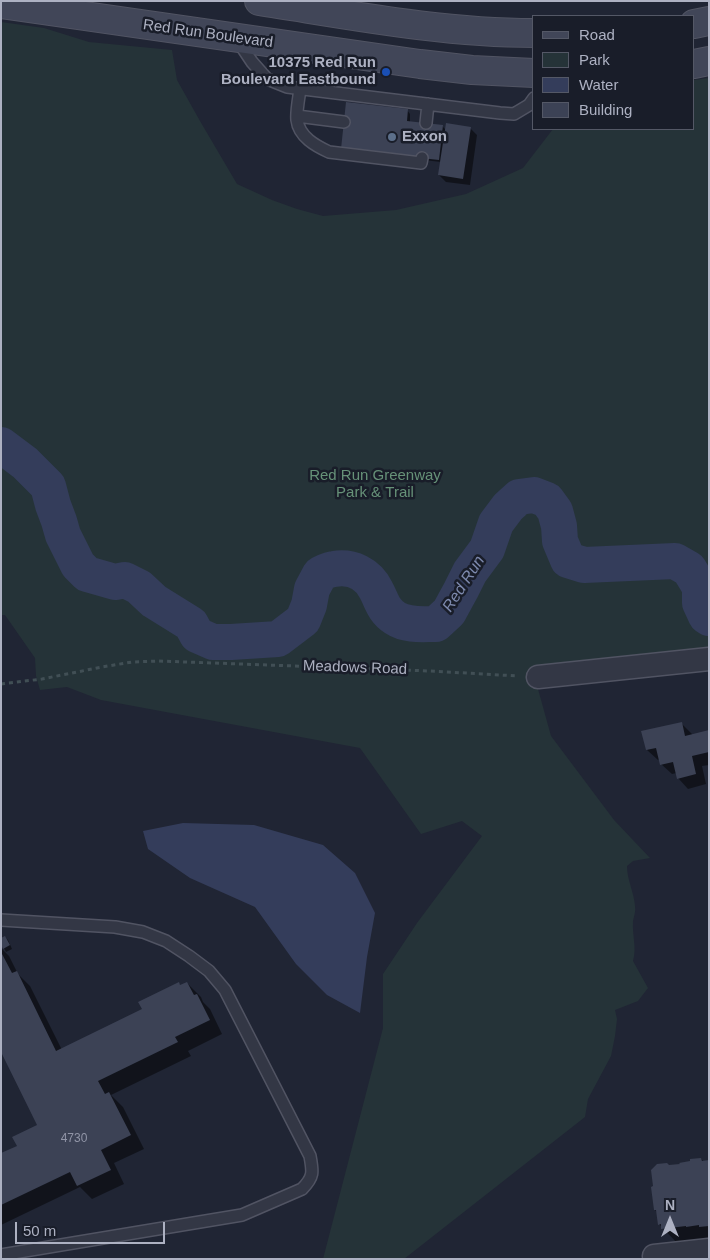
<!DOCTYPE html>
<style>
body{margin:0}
#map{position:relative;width:710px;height:1260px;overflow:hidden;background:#202534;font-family:Arial,sans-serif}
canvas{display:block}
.frame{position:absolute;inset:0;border:2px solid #adb1c2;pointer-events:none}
.legend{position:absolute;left:532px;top:15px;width:162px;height:115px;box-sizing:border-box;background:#191d29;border:1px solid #545866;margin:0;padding:6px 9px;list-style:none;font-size:15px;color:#adb1c2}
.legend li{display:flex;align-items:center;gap:10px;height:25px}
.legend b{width:25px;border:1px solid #545866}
.north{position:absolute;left:645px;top:1195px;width:50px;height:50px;-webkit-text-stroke:4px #191d29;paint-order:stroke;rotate:0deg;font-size:14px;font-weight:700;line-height:20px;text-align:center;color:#adb1c2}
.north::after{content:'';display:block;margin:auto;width:18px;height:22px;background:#adb1c2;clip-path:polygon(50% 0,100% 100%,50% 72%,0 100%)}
.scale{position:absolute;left:15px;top:1222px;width:150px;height:22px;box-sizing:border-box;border:2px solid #adb1c2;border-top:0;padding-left:6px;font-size:15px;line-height:18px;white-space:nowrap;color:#adb1c2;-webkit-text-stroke:4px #191d29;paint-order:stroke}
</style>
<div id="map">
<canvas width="710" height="1260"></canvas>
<div class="frame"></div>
<ul class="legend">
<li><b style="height:6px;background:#414658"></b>Road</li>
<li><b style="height:14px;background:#253338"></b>Park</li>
<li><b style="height:14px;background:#343d5b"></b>Water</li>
<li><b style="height:14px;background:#3c4255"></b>Building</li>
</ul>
<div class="north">N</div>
<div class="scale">50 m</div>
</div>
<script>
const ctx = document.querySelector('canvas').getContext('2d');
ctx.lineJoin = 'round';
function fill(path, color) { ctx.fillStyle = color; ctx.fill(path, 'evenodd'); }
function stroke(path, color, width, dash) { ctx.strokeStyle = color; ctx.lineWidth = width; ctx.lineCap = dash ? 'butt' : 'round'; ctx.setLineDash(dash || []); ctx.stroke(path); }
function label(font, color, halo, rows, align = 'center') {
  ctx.font = font + ' Arial,sans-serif'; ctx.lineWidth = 5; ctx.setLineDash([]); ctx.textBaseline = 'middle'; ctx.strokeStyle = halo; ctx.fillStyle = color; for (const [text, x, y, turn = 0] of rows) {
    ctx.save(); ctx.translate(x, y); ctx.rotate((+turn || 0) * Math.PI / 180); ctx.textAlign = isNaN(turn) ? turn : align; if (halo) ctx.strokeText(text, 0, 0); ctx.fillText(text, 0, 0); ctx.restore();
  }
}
const green = new Path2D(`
 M1 22 44 28 89 42 172 50 177 80 200 121 237 184 272 200 297 209 323 216 396 210 466 194 523 168 553 129H694V80L709 78V665L613 675 614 681 538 689 551 736 614 820 650 858 633 861 627 866C627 880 634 892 635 906 636 911 634 916 633 921 632 936 637 947 633 961L648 988 638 1001 615 1010 617 1019 615 1036 611 1056 588 1099 585 1117 404 1259H323L383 1028V974L417 923 482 836 462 821 421 834 360 748 101 700 67 687 40 690 36 676 35 658 5 615H1Z`);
const water = new Path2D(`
 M183 823 254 825 323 845 355 873 375 913 367 957 360 1013 327 995 296 964 255 907 190 878 148 849 143 831Z`);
const shadow = new Path2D(`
 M407 110 410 114V123L442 126 446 130 470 128 477 135 470 185 446 182 439 175 441 162 346 151Z
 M681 723 692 734V736L709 732V765L702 766 706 784 688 789 678 778 677 773 672 774 661 764 660 759 658 760 647 750Z
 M5 937 8 940 12 949 6 952 1 942Z
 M1 948 9 956 18 974 30 986 62 1050 143 1010 178 983 181 986 187 983 201 997 203 1002 210 1009 222 1034 188 1051 191 1056 111 1095 123 1107 144 1149 114 1163 124 1184 92 1199 80 1187 1 1225V1154L18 1146 39 1125 1 1049Z
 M701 1159 704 1162 709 1161V1239L676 1242 659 1224 657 1212 655 1210 669 1166 681 1165Z`);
const river = new Path2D(`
 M1 445 25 463 48 486 53 505 59 521 63 535 78 565 87 574 115 582 125 580 139 587 154 601 191 624 197 635 213 642H231L278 639 303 620 309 605 312 589 320 574C324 572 330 569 334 569 352 566 368 574 376 590 382 601 383 610 395 618 407 626 423 624 436 624L449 612 461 590 470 572 487 549 496 523 508 507 519 497 534 495 547 500 555 511 559 526 560 541 568 560 584 565 675 561 689 569 700 587V603L706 616 709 618`);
const building = new Path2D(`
 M346 102 408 109 407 121 443 125 439 160 341 149Z
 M446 123 471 127 463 179 438 175Z
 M682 722 685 736 709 730V752L692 756 696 774 677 779 673 762 660 765 656 748 646 750 641 731Z
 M5 936 10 945 3 949 1 945V938Z
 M1 952 12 973 17 971 56 1051 142 1009 138 1002 179 982 180 985 187 982 194 995 197 994 210 1020 175 1037 178 1042 98 1081 105 1094 109 1092 131 1135 101 1150 111 1170 77 1186 70 1172 1 1205V1153L17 1146 12 1137 37 1125 1 1052Z
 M701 1158 702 1161 709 1160V1226L699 1227V1225L686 1227V1226L661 1229V1224L658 1225 656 1210H654L651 1187 653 1186 651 1170 657 1164 667 1163 669 1165 680 1164 679 1163 690 1161V1159Z`);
const path = new Path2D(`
 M1 684 42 679 102 667 132 662 159 661 430 671 518 676`);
const lane = new Path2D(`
 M238 41 252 62 267 79 287 87 500 113 514 114 529 105 534 98
 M300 89C299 97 296 112 297 120 299 137 316 146 329 152L421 163 422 158
 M297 116 344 122
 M426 123 428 104
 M1 920 115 927 143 932 166 941 189 956 209 971 225 990 310 1156C313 1172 314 1177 302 1189L242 1215 1 1255`);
const street = new Path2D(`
 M538 677 709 659
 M654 1256 709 1250`);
const secondary = new Path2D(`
 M259 1C350 15 442 33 534 33
 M1 4 420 64 472 70 534 73
 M694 24 709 21
 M694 64 709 61`);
const markers = [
 [386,72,5,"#1a4fb4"],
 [392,137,5,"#5c6f8a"]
];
const numberNames = [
 ["4730",74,1139]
];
const streetNames = [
 ["Red Run Boulevard",208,34,8],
 ["Meadows Road",355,668,2]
];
const poiNames = [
 ["10375 Red Run",376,63],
 ["Boulevard Eastbound",376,80],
 ["Exxon",402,137,"left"]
];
const parkNames = [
 ["Red Run Greenway",375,476],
 ["Park & Trail",375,493]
];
const waterNames = [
 ["Red Run",464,584,-57]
];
fill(green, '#253338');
fill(water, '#343d5b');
fill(shadow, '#0007');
stroke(river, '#343d5b', 36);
fill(building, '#3c4255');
stroke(lane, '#515463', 14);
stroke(street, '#515463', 25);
stroke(secondary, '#515463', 30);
stroke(path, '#414f55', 3, [4, 4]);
stroke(lane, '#333745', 11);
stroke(street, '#333745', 22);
stroke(secondary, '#414658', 28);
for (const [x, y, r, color] of markers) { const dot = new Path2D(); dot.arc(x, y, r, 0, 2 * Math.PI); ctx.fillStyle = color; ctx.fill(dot); stroke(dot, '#191d29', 2); }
label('12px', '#9195a7', null, numberNames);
label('15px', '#adb1c2', '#191d29', streetNames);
label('bold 15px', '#adb1c2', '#191d29', poiNames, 'right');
label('15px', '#669178', '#191d29', parkNames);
label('italic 16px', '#7e8aae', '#191d29', waterNames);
</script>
